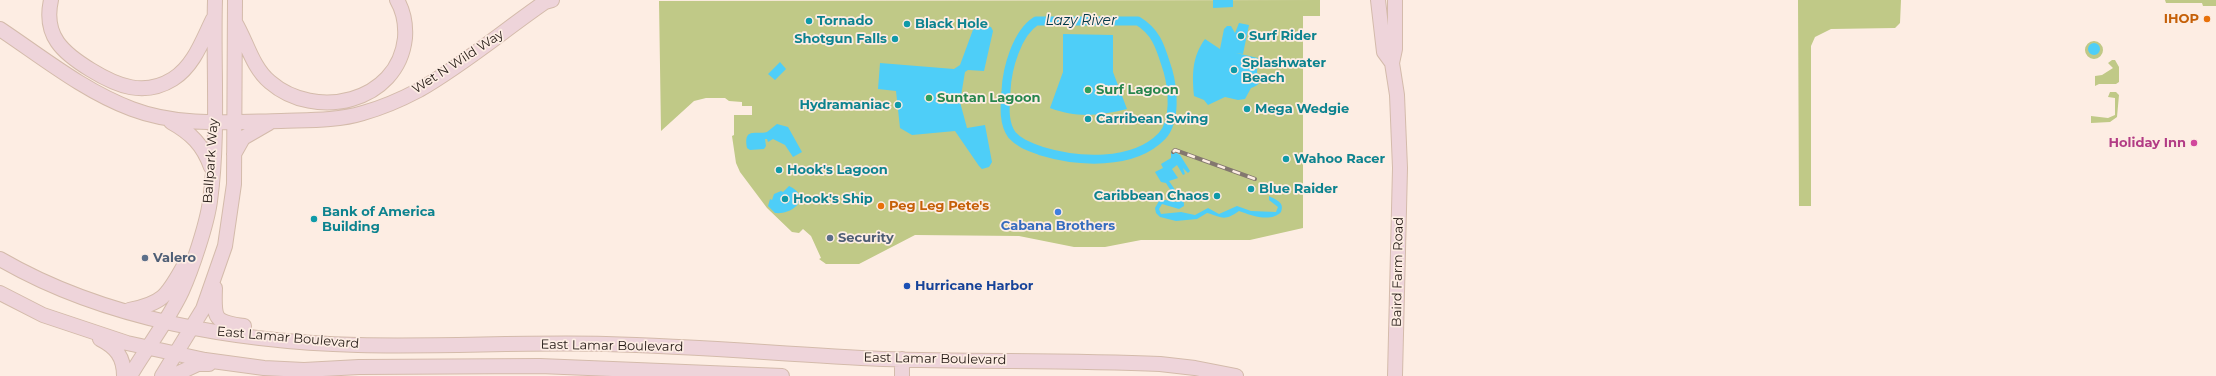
<!DOCTYPE html>
<style>
body{margin:0}
canvas{display:block;background:#fdede3}
</style>
<canvas width="2216" height="376"></canvas>
<script>
const ctx = document.querySelector('canvas').getContext('2d');
ctx.lineJoin = 'round';
function fill(path, color) { ctx.fillStyle = color; ctx.fill(path, 'evenodd'); }
function stroke(path, color, width, dash) { ctx.strokeStyle = color; ctx.lineWidth = width; ctx.lineCap = dash ? 'butt' : 'round'; ctx.setLineDash(dash || []); ctx.stroke(path); }
function label(font, color, halo, rows, align = 'center') {
  ctx.font = font + ' Montserrat,sans-serif'; ctx.lineWidth = 3.5; ctx.setLineDash([]); ctx.textBaseline = 'middle'; ctx.strokeStyle = halo; ctx.fillStyle = color; for (const [text, x, y, turn = 0] of rows) {
    ctx.save(); ctx.translate(x, y); ctx.rotate((+turn || 0) * Math.PI / 180); ctx.textAlign = isNaN(turn) ? turn : align; if (halo) ctx.strokeText(text, 0, 0); ctx.fillText(text, 0, 0); ctx.restore();
  }
}
const green = new Path2D(`
 M1320 0V16H1303V228L1250 240H1141L1105 247H1074L1019 236 915 235 859 264H826L819 259 821 258 811 236 803 229 799 233 792 232 767 208 740 172 736 163 732 136 734 135V115H752V106H742V102L729 101 725 98H706L694 101 661 131 659 1Z
 M1798 0H1901L1900 23 1895 28 1831 29 1815 37 1811 46V206H1799Z
 M2165 0H2216V6H2203L2202 3H2166Z
 M2085 50a9 9 0 1 1 18 0a9 9 0 1 1-18 0Z
 M2112 60H2115L2119 67V82L2116 84H2099L2095 86V76L2102 75 2113 68 2108 63Z
 M2110 92H2116L2119 95 2117 117 2110 122 2091 123V116L2108 118 2115 115V98L2108 97Z`);
const water = new Path2D(`
 M1213 0H1233V7L1213 8Z
 M1239 23 1249 25 1243 54 1236 53 1258 58 1257 73 1262 76C1261 83 1257 86 1251 88L1245 99 1238 100 1225 97 1208 105 1204 100 1194 96C1192 74 1192 57 1205 39L1220 49 1224 29 1227 26H1231L1235 33Z
 M978 25 991 27 993 31 984 71 968 70 965 72 960 102 967 128 985 125 992 162 989 167 982 169 979 166 955 131 912 135 900 128 896 91 878 89 880 63 954 69 960 65 974 27Z
 M1063 34 1113 35V72L1127 109C1099 116 1076 118 1050 108L1063 72Z
 M2088 49a6 6 0 1 1 12 0a6 6 0 1 1-12 0Z
 M780 62 786 69 775 80 768 74Z
 M777 124 788 127 802 152 793 157 785 145 773 139 768 142 767 139H765L766 146 764 149 750 150 747 148C743 127 756 135 767 132Z
 M1173 151 1180 155 1190 171 1188 173 1183 168 1185 174 1183 175 1177 165 1172 169 1178 178 1169 181 1184 203V206L1179 209 1162 204 1159 209 1161 214 1181 212 1195 215 1208 208 1219 214 1237 206 1251 211 1276 212 1278 207 1269 200V196C1276 200 1285 202 1281 212 1271 223 1250 215 1239 211 1223 222 1223 217 1207 213L1197 219 1176 221 1160 217 1156 213 1155 208 1159 201 1165 200 1178 202 1166 183 1161 182 1155 172 1163 168 1161 164 1171 158V153Z
 M789 186C813 197 793 215 775 213L768 206 770 199 772 200 774 194 781 191 783 192Z`);
const canal = new Path2D(`
 M1036 21H1138C1158 33 1161 50 1168 71 1173 89 1176 121 1162 136 1133 166 1077 162 1041 151 1031 147 1020 144 1012 135 1003 123 1005 105 1006 91 1007 68 1017 33 1036 21Z`);
const secondary = new Path2D(`
 M51 0C43 36 63 53 91 70 117 86 144 97 173 79 194 66 203 39 213 19
 M1378 0 1384 52 1392 63
 M1395 0V49L1392 63 1397 95 1400 168 1395 376
 M235 22C247 42 252 67 270 82 315 121 398 103 405 38 406 24 404 12 397 0
 M0 29C42 57 84 91 132 109 179 127 232 122 281 121 308 120 337 121 363 113 381 108 402 99 419 90 463 65 503 31 545 2L552 0
 M171 122C191 133 203 145 211 167
 M234 154 243 138 269 123
 M0 259C105 320 238 342 358 345 441 347 523 342 606 344 698 346 791 355 883 359 975 362 1068 360 1160 364L1195 368 1236 376
 M215 288C214 318 213 322 244 326
 M0 293 43 315 127 343 205 360 264 368 304 370 359 367 540 366 782 376
 M129 310C166 303 168 293 186 262
 M100 339C116 347 124 357 124 376
 M902 359V376
 M130 376C147 347 168 321 182 291 192 269 207 224 210 201 219 135 213 66 215 0
 M162 376 203 309 225 246 234 184 235 0
 M172 376 198 364H209`);
const rail = new Path2D(`
 M1173 152 1175 150 1255 179`);
const markers = [
 [2207,19,4,"#e8710a"],
 [809,21,4,"#0f9aa8"],
 [907,24,4,"#0f9aa8"],
 [1241,36,4,"#0f9aa8"],
 [895,39,4,"#0f9aa8"],
 [1234,70,4,"#0f9aa8"],
 [1088,90,4,"#2e9e5b"],
 [929,98,4,"#2e9e5b"],
 [898,105,4,"#0f9aa8"],
 [1247,109,4,"#0f9aa8"],
 [1088,119,4,"#0f9aa8"],
 [2194,143,4,"#d1479c"],
 [1286,159,4,"#0f9aa8"],
 [779,170,4,"#0f9aa8"],
 [1251,189,4,"#0f9aa8"],
 [1217,196,4,"#0f9aa8"],
 [785,199,4,"#0f9aa8"],
 [881,206,4,"#e8710a"],
 [1058,212,4,"#3f7fe0"],
 [314,219,4,"#0f9aa8"],
 [830,238,4,"#5c6f8a"],
 [145,258,4,"#5c6f8a"],
 [907,286,4,"#1a4fb4"]
];
const foodNames = [
 ["IHOP",2199,19],
 ["Peg Leg Pete's",889,206,"left"]
];
const cultureNames = [
 ["Tornado",817,21],
 ["Black Hole",915,24],
 ["Surf Rider",1249,36],
 ["Shotgun Falls",887,39,"right"],
 ["Splashwater",1242,63],
 ["Beach",1242,78],
 ["Hydramaniac",890,105,"right"],
 ["Mega Wedgie",1255,109],
 ["Carribean Swing",1096,119],
 ["Wahoo Racer",1294,159],
 ["Hook's Lagoon",787,170],
 ["Blue Raider",1259,189],
 ["Caribbean Chaos",1209,196,"right"],
 ["Hook's Ship",793,199],
 ["Bank of America",322,212],
 ["Building",322,227]
];
const streetNames = [
 ["Wet N Wild Way",458,62,-33],
 ["Ballpark Way",211,161,-86],
 ["Baird Farm Road",1398,272,-89],
 ["East Lamar Boulevard",288,338,5],
 ["East Lamar Boulevard",612,346,1],
 ["East Lamar Boulevard",935,359,1]
];
const leisureNames = [
 ["Surf Lagoon",1096,90],
 ["Suntan Lagoon",937,98]
];
const hotelNames = [
 ["Holiday Inn",2186,143]
];
const shopNames = [
 ["Cabana Brothers",1058,226]
];
const serviceNames = [
 ["Security",838,238],
 ["Valero",153,258]
];
const transitNames = [
 ["Hurricane Harbor",915,286]
];
const waterNames = [
 ["Lazy River",1081,21]
];
fill(green, '#c0c987');
fill(water, '#4ecef8');
stroke(canal, '#4ecef8', 9);
stroke(secondary, '#d4bbab', 16);
stroke(secondary, '#eed4da', 14);
stroke(rail, '#83776f', 4);
stroke(rail, '#fdede3', 2.5, [8]);
for (const [x, y, r, color] of markers) { const dot = new Path2D(); dot.arc(x, y, r, 0, 2 * Math.PI); ctx.fillStyle = color; ctx.fill(dot); stroke(dot, '#fdede3', 1.5); }
label('bold 13px', '#c56008', '#fdede3', foodNames, 'right');
label('bold 13px', '#0d838f', '#fdede3', cultureNames, 'left');
label('13px', '#241a15', '#fdede3', streetNames);
label('bold 13px', '#27864d', '#fdede3', leisureNames, 'left');
label('bold 13px', '#b23c85', '#fdede3', hotelNames, 'right');
label('bold 13px', '#366cbe', '#fdede3', shopNames);
label('bold 13px', '#4e5e75', '#fdede3', serviceNames, 'left');
label('bold 13px', '#164399', '#fdede3', transitNames, 'left');
label('italic 14px', '#00394a', '#fdede3', waterNames);
</script>
